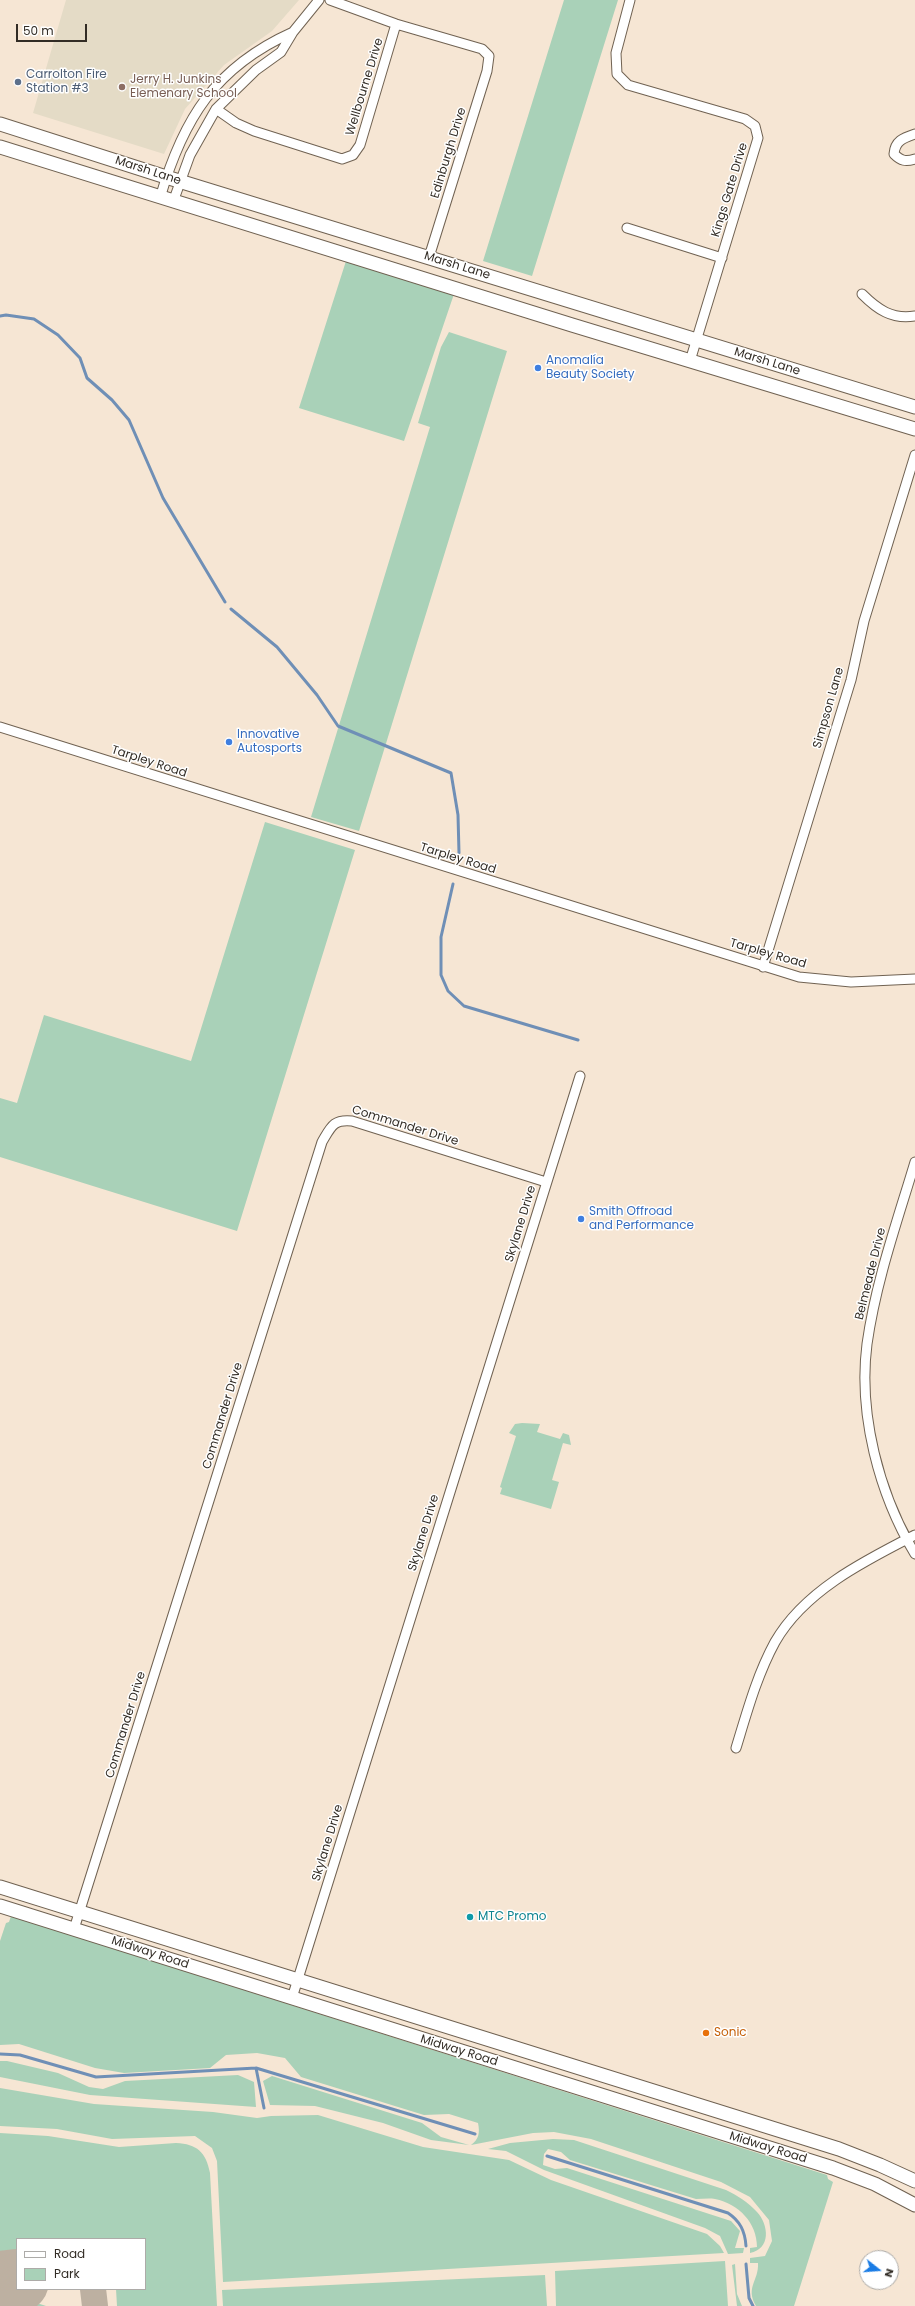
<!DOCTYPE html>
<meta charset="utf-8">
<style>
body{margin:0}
#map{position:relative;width:915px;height:2306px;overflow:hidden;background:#f6e6d4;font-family:Poppins,sans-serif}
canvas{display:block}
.legend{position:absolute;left:16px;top:2238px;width:130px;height:52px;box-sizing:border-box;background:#fff;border:1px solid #adaba8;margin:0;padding:5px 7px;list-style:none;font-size:12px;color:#322c25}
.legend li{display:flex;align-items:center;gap:8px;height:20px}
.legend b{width:20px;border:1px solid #adaba8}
.north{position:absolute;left:859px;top:2250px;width:40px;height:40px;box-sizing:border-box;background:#fff;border:1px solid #adaba8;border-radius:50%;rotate:107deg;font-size:11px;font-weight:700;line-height:16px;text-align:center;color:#322c25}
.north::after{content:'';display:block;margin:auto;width:14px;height:18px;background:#1a7ce5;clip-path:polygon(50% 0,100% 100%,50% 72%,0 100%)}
.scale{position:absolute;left:16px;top:24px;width:71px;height:18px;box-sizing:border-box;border:2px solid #322c25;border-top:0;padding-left:5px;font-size:12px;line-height:14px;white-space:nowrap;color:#322c25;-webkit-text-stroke:3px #fff;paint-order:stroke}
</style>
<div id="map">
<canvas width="915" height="2306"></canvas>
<ul class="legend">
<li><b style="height:5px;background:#fff"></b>Road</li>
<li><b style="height:11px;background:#a9d1b8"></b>Park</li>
</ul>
<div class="north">N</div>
<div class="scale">50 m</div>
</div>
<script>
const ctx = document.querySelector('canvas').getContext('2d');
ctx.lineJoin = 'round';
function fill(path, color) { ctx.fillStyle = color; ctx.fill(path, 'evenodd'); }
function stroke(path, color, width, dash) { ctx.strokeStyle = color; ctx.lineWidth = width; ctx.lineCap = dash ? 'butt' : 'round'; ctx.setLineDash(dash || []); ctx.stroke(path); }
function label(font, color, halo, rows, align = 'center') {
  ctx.font = font + ' Poppins,sans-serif'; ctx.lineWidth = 3; ctx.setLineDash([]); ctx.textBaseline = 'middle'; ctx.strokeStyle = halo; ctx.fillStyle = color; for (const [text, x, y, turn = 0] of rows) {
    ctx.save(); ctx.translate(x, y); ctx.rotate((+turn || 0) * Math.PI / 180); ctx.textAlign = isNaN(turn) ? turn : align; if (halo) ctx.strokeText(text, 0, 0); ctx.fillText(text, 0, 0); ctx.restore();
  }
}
const education = new Path2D(`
 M66 0H299L272 31 224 65 185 109 164 154 33 113Z`);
const green = new Path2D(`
 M564 0H618L532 276 483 261Z
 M346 261 454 294 404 441 299 408Z
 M449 332 507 351 359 831 311 817 430 427 418 423 441 347Z
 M265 822 355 850 237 1231 0 1157V1098L17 1103 44 1015 191 1061Z
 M522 1423 540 1424 537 1432 560 1439 563 1433 569 1435 571 1445 563 1443 552 1480 559 1482 551 1509 500 1494 502 1488 500 1487 516 1436 509 1433 515 1424Z
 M11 1916 827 2175 828 2179 833 2182 794 2306H756C745 2287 759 2281 758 2263H750V2258L765 2256 772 2241 769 2220 750 2197 721 2182 591 2139 554 2132 533 2133 471 2145C479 2139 480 2133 478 2123L449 2114 424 2115 301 2077 285 2058 257 2053 226 2055 210 2068 124 2073 95 2068 19 2044 0 2045V1941L6 1923 9 1922Z
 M0 2061H7L58 2073 89 2087 103 2089 125 2081 238 2075 254 2082 256 2107 90 2095 0 2077Z
 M272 2076 422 2123 441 2137 469 2145 431 2140 383 2123 315 2106 270 2105 263 2081Z
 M0 2088 94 2104 213 2112 257 2118 271 2116 318 2115 423 2147 509 2160 551 2180 707 2234 720 2246 724 2253 223 2282 217 2161 212 2148 195 2136 112 2139 57 2129 0 2126Z
 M0 2133 48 2136 119 2147 176 2143C197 2144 206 2152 210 2173L217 2306H117L116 2289H145V2239H17V2260L0 2261Z
 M553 2139 574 2140 726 2190C738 2196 748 2202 757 2212 769 2225 771 2249 750 2253V2248L757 2247C757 2223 739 2204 715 2199 709 2198 702 2199 696 2199L570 2160 561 2152 548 2149 544 2154 543 2165 555 2169 567 2168 731 2221 740 2231 735 2248H744L743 2253 728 2254 720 2236 705 2228 544 2170 506 2151 488 2149 510 2143Z
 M725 2261 728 2306H556L555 2271Z
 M735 2264 737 2294 742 2306H737L732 2265Z
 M545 2275 547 2306H223L222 2290Z
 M40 2304 46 2306H0V2305Z`);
const stream = new Path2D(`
 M0 316 6 315 34 319 58 335 80 358 87 378 112 400 129 420 163 498 225 602
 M231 609 277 647 317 695 338 726 451 773 458 815 459 853
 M453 884 441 937V975L448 991 464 1006 578 1040
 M0 2054 20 2055 96 2077 256 2068 475 2134
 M256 2068 264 2108
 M547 2156 728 2213C740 2221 745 2231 746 2246
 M746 2264 749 2298 753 2306`);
const taxiway = new Path2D(`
 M93 2289 95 2306`);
const runway = new Path2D(`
 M0 2283 17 2281`);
const minor = new Path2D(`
 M330 0 396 24 482 49 489 56 487 71 429 257
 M630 0 616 53 617 74 628 85 745 119 755 126 758 138 690 361
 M216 109 236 123 254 131 342 159 353 155 360 145 396 24
 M915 134C903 138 895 141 894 154 901 161 906 162 915 159
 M160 198C183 119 215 67 293 32
 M173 202 190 155 216 109 256 70 281 52 293 32 319 0
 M627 228 722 258
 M862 294C877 309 892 320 915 316
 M0 727 799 977 851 982 915 979
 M763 967 851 680 864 621 915 455
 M915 1162C897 1222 876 1281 867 1344 858 1414 879 1494 915 1554
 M736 1748C747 1712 757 1675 775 1642 804 1591 864 1561 915 1535
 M74 1929 322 1142C331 1127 333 1119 352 1121L546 1182
 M292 1998 580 1076`);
const secondary = new Path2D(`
 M0 124 166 177 915 407
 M0 147 572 325 915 429
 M0 1887 839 2149 880 2165 915 2181
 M0 1906 833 2168 875 2184 915 2205`);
const markers = [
 [18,82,4,"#5c6f8a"],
 [122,87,4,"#8d6e63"],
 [538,368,4,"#3f7fe0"],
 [229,742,4,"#3f7fe0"],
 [581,1219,4,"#3f7fe0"],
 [470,1917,4,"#0f9aa8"],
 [706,2033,4,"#e8710a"]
];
const serviceNames = [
 ["Carrolton Fire",26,75],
 ["Station #3",26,89]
];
const educationNames = [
 ["Jerry H. Junkins",130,80],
 ["Elemenary School",130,94]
];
const streetNames = [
 ["Wellbourne Drive",365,87,-73],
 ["Edinburgh Drive",449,153,-73],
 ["Marsh Lane",148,171,18],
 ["Kings Gate Drive",730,190,-73],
 ["Marsh Lane",457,266,17],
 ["Marsh Lane",767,362,17],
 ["Simpson Lane",829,708,-74],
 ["Tarpley Road",149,762,18],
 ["Tarpley Road",458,859,17],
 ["Tarpley Road",768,954,16],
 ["Commander Drive",405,1126,17],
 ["Skylane Drive",521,1224,-73],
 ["Belmeade Drive",871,1274,-76],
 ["Commander Drive",223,1416,-73],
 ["Skylane Drive",424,1533,-73],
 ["Commander Drive",126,1725,-73],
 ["Skylane Drive",328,1843,-73],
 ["Midway Road",150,1953,18],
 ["Midway Road",459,2051,17],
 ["Midway Road",768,2148,17]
];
const shopNames = [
 ["Anomalía",546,361],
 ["Beauty Society",546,375],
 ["Innovative",237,735],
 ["Autosports",237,749],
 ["Smith Offroad",589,1212],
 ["and Performance",589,1226]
];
const cultureNames = [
 ["MTC Promo",478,1917]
];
const foodNames = [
 ["Sonic",714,2033]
];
fill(education, '#e4dbc6');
fill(green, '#a9d1b8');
stroke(stream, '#6f8fb6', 3);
stroke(taxiway, '#bdb0a1', 26);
stroke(runway, '#bdb0a1', 64);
stroke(minor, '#706252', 11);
stroke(secondary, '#706252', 15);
stroke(minor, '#fff', 9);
stroke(secondary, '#fff', 13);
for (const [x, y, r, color] of markers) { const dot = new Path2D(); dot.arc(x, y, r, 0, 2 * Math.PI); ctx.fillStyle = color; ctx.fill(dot); stroke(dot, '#fff', 1.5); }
label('12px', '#4e5e75', '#fff', serviceNames, 'left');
label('12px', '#785e54', '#fff', educationNames, 'left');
label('12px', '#322c25', '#fff', streetNames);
label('12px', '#366cbe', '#fff', shopNames, 'left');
label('12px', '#0d838f', '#fff', cultureNames, 'left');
label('12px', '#c56008', '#fff', foodNames, 'left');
</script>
